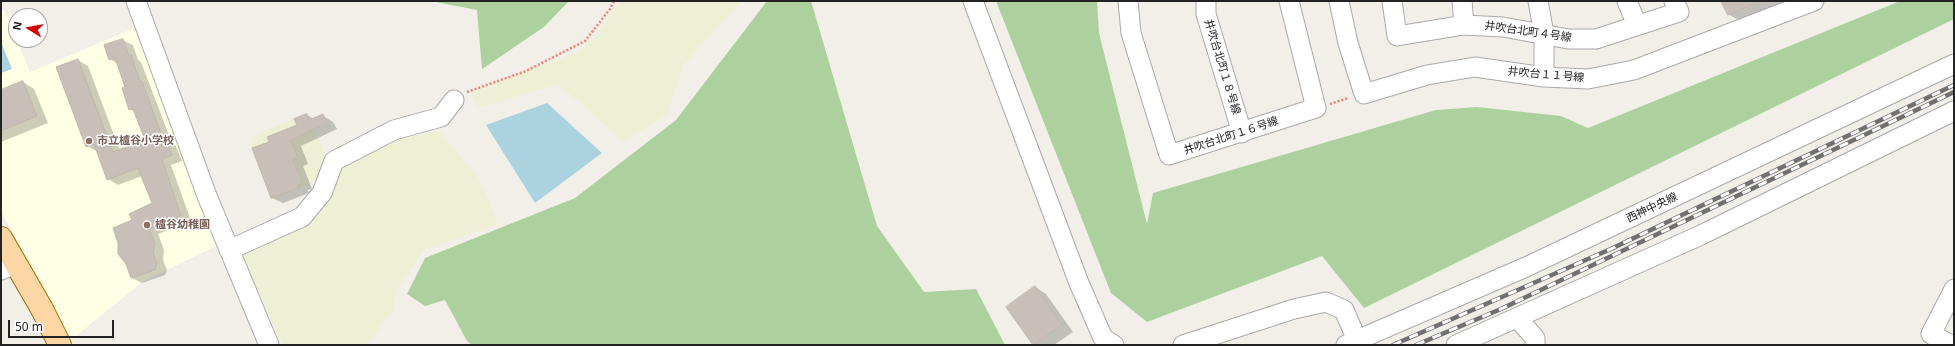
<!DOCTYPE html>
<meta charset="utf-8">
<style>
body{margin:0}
#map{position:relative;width:1955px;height:346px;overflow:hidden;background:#f2efe9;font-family:"Noto Sans",sans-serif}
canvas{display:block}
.frame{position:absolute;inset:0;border:2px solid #222;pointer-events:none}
.north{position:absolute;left:8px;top:8px;width:40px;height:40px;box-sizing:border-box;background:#fff;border:1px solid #a7a7a7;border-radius:50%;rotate:281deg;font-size:11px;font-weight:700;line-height:16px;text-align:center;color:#222}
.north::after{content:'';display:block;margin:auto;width:14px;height:18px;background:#d40000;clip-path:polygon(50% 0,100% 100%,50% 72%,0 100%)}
.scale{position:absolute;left:8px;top:320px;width:106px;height:18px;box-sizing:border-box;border:2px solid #222;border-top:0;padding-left:5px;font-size:12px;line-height:14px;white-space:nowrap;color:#222;-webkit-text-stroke:3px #fff;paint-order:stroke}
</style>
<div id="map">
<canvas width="1955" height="346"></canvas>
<div class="frame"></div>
<div class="north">N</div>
<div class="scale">50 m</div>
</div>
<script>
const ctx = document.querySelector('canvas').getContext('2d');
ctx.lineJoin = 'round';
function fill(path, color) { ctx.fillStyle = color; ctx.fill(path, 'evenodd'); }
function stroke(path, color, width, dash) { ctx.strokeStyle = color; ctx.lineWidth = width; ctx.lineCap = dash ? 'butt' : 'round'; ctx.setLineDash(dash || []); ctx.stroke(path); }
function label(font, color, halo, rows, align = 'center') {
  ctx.font = font + ' "Noto Sans","Noto Sans JP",sans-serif'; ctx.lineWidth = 3; ctx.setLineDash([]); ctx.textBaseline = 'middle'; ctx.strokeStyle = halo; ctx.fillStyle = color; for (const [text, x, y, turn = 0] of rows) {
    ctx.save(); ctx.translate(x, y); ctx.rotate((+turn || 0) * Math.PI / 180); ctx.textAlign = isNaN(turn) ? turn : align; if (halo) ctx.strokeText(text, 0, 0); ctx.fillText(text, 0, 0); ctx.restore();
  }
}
const education = new Path2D(`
 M1 9 4 10 30 72 135 28 216 246 142 282 71 340 1 211Z`);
const farmland = new Path2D(`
 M620 1H742L683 66 667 115 623 141 558 84 479 108 471 93 579 51 595 38Z
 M307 113 327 157 319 179 271 200 251 148 253 136Z
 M440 131 480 180 498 224 424 250 397 289 394 309 367 345H283L239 250 315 217 340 162 392 140Z`);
const forest = new Path2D(`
 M430 1H569L544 27 482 69 477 10Z
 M767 1H811L877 226 924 292 976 289 1005 345H472L467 341 445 300 425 306 407 294 425 258 575 198 676 120Z
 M996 1H1097L1099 33 1147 224 1153 193 1436 110 1477 107 1561 116 1588 128 1900 1H1954V19L1364 308 1322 256 1147 322 1111 293Z`);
const water = new Path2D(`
 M1 42 12 69 1 73Z
 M547 103 602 153 535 203 486 125Z`);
const shadow = new Path2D(`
 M1722 1H1802L1746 24 1728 14Z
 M122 40 133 45 138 60 141 62 170 138 173 140 182 161 171 165 191 221 158 234 164 250 163 260 167 270 165 275 142 283 132 278 127 264 133 220 153 204 142 176 118 185 108 179 98 152 87 146 78 60 88 66 120 151 146 141 135 112 130 109 126 88 118 64 110 59Z
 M23 82 34 89 48 123 1 142V91Z
 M307 115 314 119 323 116 333 122 337 129 301 146 308 164 303 166 312 189 308 190 309 193 283 203 272 198 270 142 298 125Z
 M1035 287 1046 294 1073 332 1054 345H1034L1007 307Z`);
const building = new Path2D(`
 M1721 1H1760L1728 15Z
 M123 39 129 56 131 55 140 82 142 81 161 134 163 133 172 155 162 159 181 216 149 229 155 243 153 253 157 263 155 270 131 278 126 264 118 254V243L113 228 132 220 129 214 152 203 138 168 107 180 94 144 86 147 56 67 78 59 113 152 145 140 133 109 129 110 122 88 125 87 115 58 109 60 104 45Z
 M23 81 37 116 1 131V90Z
 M307 114 309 120 323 114 327 123 291 140 298 158 293 160 302 183 298 185 299 188 271 198 252 148 269 142 267 137 297 125 294 119Z
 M1035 286 1062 325 1033 345 1006 307Z`);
const path = new Path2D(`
 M467 92 526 71 585 41 610 9 614 1
 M1330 104 1348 98`);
const minor = new Path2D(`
 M136 1 207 196 269 345
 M973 1 1079 283 1103 338 1114 345
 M1128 1 1131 33 1169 155 1316 108 1289 1
 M1206 1V14L1242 133
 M1339 1 1348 43 1364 94 1427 75 1475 67 1544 77 1588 79 1634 70 1814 1
 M1392 1 1397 36 1464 25 1503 27 1568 39H1596L1679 12 1674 1
 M1462 1 1464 25
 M1538 1 1544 34V77
 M1627 1 1637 25
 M229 250 302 217 322 193 334 161 394 130 441 117 454 100
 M1 270 15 264
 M1517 318 1535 338V345
 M1183 345 1294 309 1326 302 1344 310 1357 340
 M1346 345 1526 267 1954 64
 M1456 345 1701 235 1954 111
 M1951 345 1931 334 1954 289`);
const major = new Path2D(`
 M1 238 42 309 60 345`);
const rail = new Path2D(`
 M1393 345 1613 248 1954 85
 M1416 345 1501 309 1954 92`);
const markers = [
 [89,141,4,"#8d6e63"],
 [147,225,4,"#8d6e63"]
];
const streetNames = [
 ["井吹台北町４号線",1528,32,8],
 ["井吹台北町１８号線",1222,67,73],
 ["井吹台１１号線",1546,75,5],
 ["井吹台北町１６号線",1231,136,-18],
 ["西神中央線",1652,208,-25]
];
const educationNames = [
 ["市立櫨谷小学校",97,141],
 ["櫨谷幼稚園",155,225]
];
fill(education, '#ffffe5');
fill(farmland, '#eef0d5');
fill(forest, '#add19e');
fill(water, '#aad3df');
fill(shadow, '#0003');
fill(building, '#c7bfb8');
stroke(building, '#c4b6ab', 1);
stroke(minor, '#a9a9a9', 21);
stroke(major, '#a06b00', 24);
stroke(path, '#fa8072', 2.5, [2, 2]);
stroke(minor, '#fff', 19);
stroke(major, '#fcd6a4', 22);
stroke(rail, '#707070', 4.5);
stroke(rail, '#fff', 3, [9]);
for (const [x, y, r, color] of markers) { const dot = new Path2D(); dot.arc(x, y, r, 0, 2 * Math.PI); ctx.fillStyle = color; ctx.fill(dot); stroke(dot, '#fff', 1.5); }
label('11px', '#222', '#fff', streetNames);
label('bold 11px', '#785e54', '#fff', educationNames, 'left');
</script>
